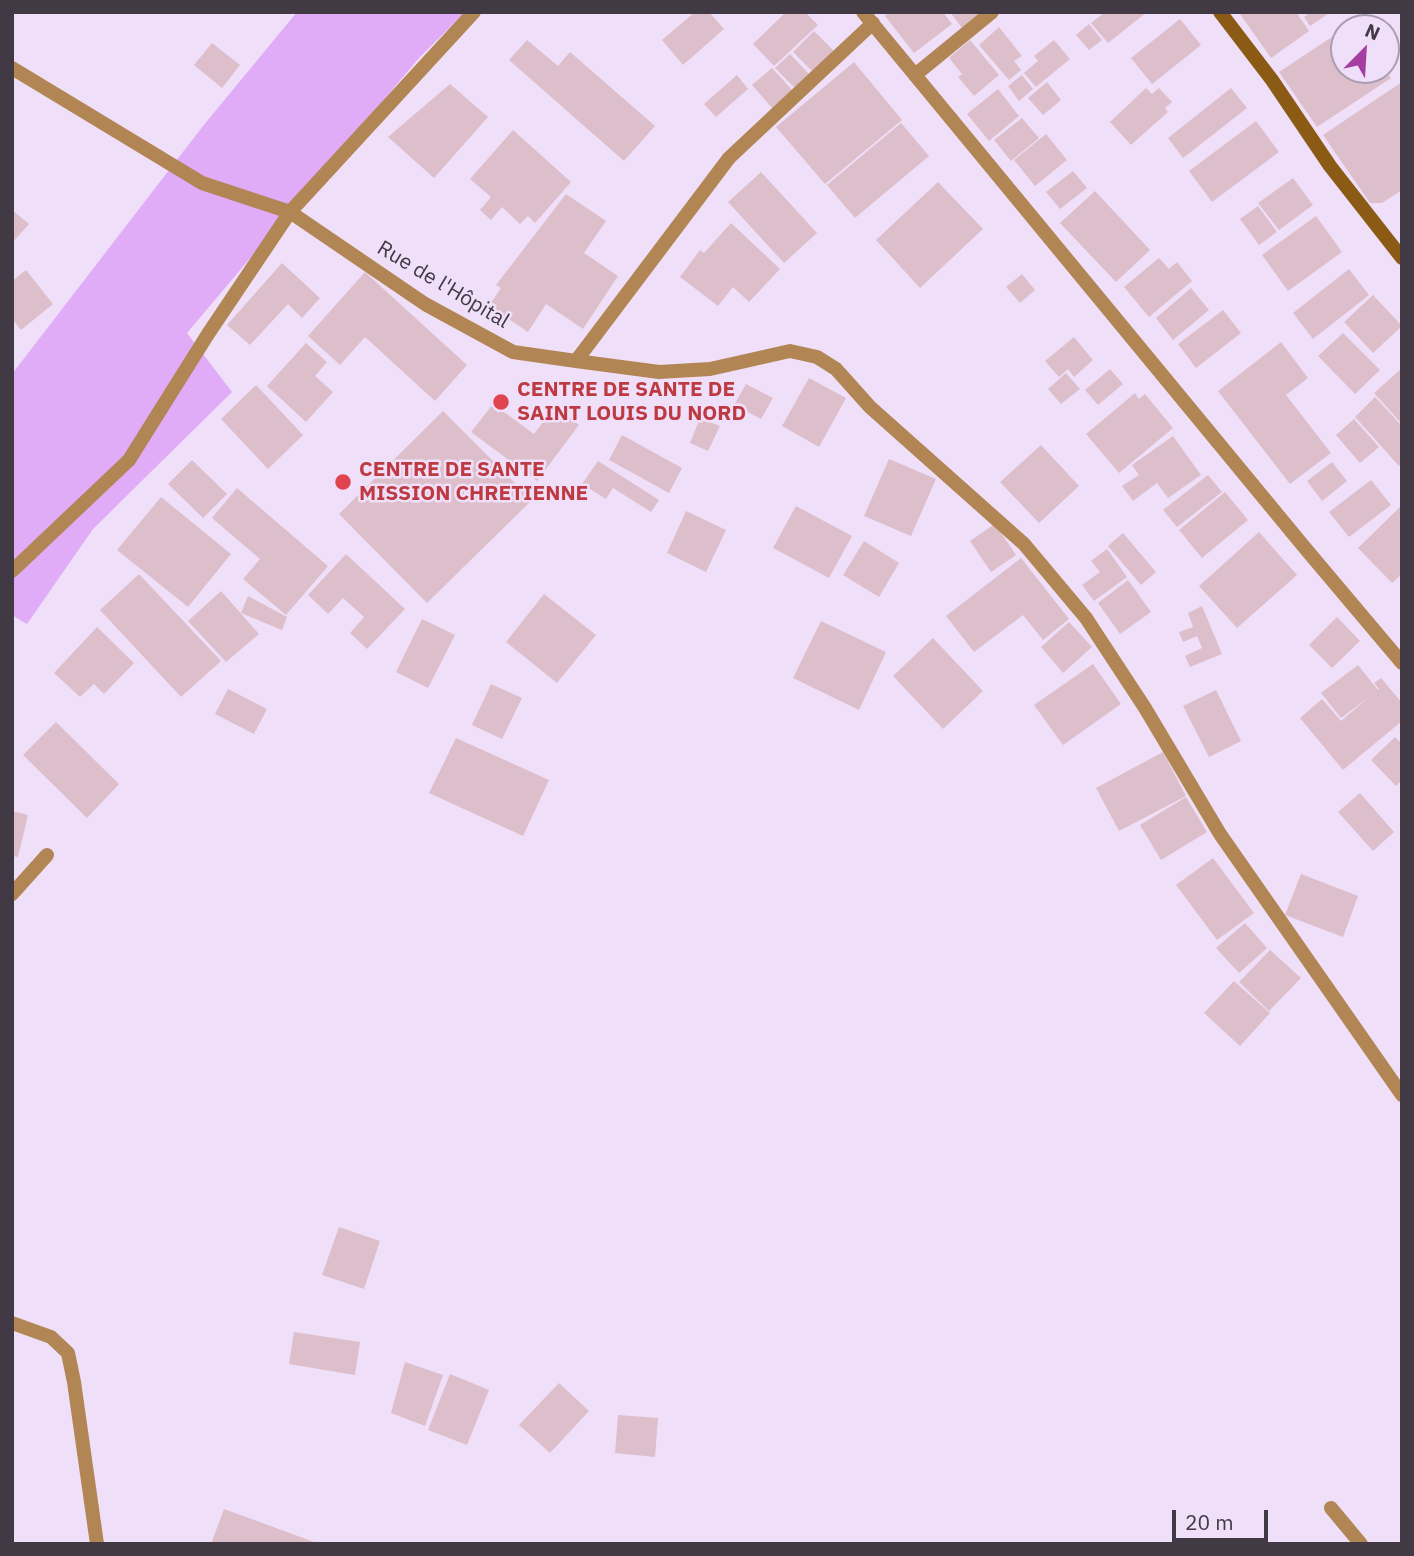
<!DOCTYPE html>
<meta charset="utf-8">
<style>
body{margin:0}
#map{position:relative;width:1414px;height:1556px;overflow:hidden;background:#f0dff8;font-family:"IBM Plex Sans",sans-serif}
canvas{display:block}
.frame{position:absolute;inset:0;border:14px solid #413a44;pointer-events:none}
.north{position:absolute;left:1330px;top:14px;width:70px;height:70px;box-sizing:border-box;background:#f0dff8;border:2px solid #aa9db0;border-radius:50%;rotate:24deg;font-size:19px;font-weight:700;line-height:28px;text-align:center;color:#413a44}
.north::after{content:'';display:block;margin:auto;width:24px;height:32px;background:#a53ea1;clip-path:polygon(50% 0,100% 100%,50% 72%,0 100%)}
.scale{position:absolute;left:1172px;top:1510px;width:96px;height:32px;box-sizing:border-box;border:4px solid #413a44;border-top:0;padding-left:9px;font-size:21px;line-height:24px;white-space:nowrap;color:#413a44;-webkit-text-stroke:5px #f0dff8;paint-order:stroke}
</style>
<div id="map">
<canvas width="1414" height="1556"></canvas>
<div class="frame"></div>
<div class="north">N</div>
<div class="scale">20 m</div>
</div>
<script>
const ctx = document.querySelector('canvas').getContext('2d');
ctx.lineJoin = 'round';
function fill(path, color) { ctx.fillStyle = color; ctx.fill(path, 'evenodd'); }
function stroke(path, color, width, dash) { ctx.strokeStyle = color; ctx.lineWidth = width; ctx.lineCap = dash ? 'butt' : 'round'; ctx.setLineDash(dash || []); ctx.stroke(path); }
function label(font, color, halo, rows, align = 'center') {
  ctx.font = font + ' "IBM Plex Sans",sans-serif'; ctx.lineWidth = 5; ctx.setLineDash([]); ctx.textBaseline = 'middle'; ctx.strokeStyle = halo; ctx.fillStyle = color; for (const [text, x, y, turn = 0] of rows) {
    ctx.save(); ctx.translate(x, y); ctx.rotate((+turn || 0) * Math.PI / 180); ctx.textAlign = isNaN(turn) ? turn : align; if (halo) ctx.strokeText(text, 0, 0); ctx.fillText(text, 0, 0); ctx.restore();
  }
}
const green = new Path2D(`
 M297 12H465L419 58 187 333 232 392 93 529 27 624 12 615V374L203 126Z`);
const building = new Path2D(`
 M695 12H709L724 29 683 65 662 40Z
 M786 12H805L818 25 774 66 753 44Z
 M889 12H943L952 24 914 53 885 16Z
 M950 12H984L962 28Z
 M1105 12H1147L1108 43 1091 23Z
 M1243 12H1296L1309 31 1271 58 1240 14Z
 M1311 12H1331L1310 26 1304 17Z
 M1180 19 1201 45 1152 84 1131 58Z
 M1089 24 1102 40 1089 50 1076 35Z
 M999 27 1022 56 1014 61 1021 70 1009 80 979 45Z
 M1344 29V70H1385L1391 78 1317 127 1279 72Z
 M814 31 837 54 816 75 793 52Z
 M527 40 558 66 570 52 655 126 624 161 509 60Z
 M970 40 999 75 974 96 958 77 962 74 949 58Z
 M1054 40 1070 59 1036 87 1024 73 1038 61 1034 56Z
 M212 43 240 65 222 88 194 65Z
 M790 54 811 76 797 90 775 68Z
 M854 62 902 120 825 184 776 127Z
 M772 68 793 91 773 109 752 85Z
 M737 75 748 89 716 117 704 104Z
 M1022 75 1033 89 1019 101 1008 86Z
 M1047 82 1061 100 1043 115 1028 98Z
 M1402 82V190L1382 203H1370L1323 135Z
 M450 84 488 117 434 178 388 137Z
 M1146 88 1152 94 1159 88 1172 102 1165 108 1168 112 1131 145 1110 122Z
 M1231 88 1247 108 1183 158 1168 138Z
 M998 89 1019 116 989 141 967 114Z
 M1022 118 1039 138 1011 161 994 140Z
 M1256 121 1279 152 1212 202 1189 171Z
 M901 123 929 156 855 218 827 185Z
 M513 130 571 182 535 223 528 216 520 224 502 207 491 220 480 210 491 197 470 179Z
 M1046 134 1067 160 1035 186 1014 160Z
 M1073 171 1087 188 1060 209 1046 192Z
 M761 172 817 233 784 263 728 202Z
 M1293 178 1313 205 1279 230 1258 203Z
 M938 182 983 229 920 288 876 240Z
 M1095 191 1150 250 1116 282 1060 223Z
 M566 194 606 221 584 253 618 276 583 329 546 304 528 332 489 306 501 288 496 285Z
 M1258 206 1277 232 1259 245 1240 219Z
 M12 210 29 224 12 243Z
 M1316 216 1342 252 1288 291 1262 255Z
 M731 223 780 269 749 302 733 287 718 306 680 277 700 250 704 253Z
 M1159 258 1169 269 1177 262 1192 281 1149 317 1124 287Z
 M282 263 320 298 302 318 288 304 250 345 227 325Z
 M1349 269 1369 295 1313 339 1293 313Z
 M26 270 53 304 21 330 12 319V281Z
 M365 272 467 365 435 401 365 337 340 365 308 336Z
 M1022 274 1035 290 1020 303 1006 287Z
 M1191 288 1209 310 1173 340 1156 318Z
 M1373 295 1402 326 1373 353 1344 322Z
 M1223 310 1241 333 1196 368 1178 344Z
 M1343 333 1380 370 1355 394 1318 356Z
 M1074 337 1093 360 1074 377 1068 369 1059 377 1045 361Z
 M1281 342 1308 378 1286 395 1331 453 1290 484 1218 391Z
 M306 343 327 362 315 376 333 392 306 422 267 386Z
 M1402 368V424L1374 393Z
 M1110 369 1123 384 1098 405 1085 390Z
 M1066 373 1080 389 1061 404 1048 389Z
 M809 378 846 398 819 447 782 426Z
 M746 384 773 398 761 419 734 405Z
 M256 385 303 435 268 469 221 419Z
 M1135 393 1139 399 1145 394 1173 428 1119 473 1086 434Z
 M1375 397 1402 426V463L1399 466 1355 417Z
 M493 404 534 434 555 406 579 425 537 481 471 432Z
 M443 411 532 500 427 603 339 514Z
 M700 418 720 426 708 451 690 443Z
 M1354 419 1379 447 1360 463 1336 435Z
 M622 435 682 468 669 493 609 460Z
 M1173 436 1201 475 1168 498 1157 483 1133 501 1122 486 1139 475 1132 465Z
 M1041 445 1079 486 1039 523 1000 482Z
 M889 459 936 479 911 536 864 516Z
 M192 460 227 494 203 518 168 484Z
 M598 461 659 500 651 512 613 488 606 499 582 484Z
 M1332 462 1347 481 1322 501 1307 481Z
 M1208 475 1222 492 1177 527 1163 510Z
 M1371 480 1391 505 1349 537 1329 512Z
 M237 488 328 566 286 615 243 579 260 559 212 518Z
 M1225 492 1248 520 1202 558 1179 530Z
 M161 497 231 554 188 607 117 550Z
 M1402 505V574L1392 583 1358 548Z
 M796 506 852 536 829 578 773 548Z
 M686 511 726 530 706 572 667 553Z
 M995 524 1016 555 991 572 970 541Z
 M1259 532 1297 575 1237 628 1199 586Z
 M1123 533 1156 572 1141 585 1108 546Z
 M864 541 899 563 879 597 843 575Z
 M1107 549 1127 577 1094 601 1082 585 1100 572 1091 561Z
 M346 554 405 609 367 649 350 633 364 617 343 598 328 614 308 595Z
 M1021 558 1069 619 1043 640 1023 615 974 652 946 616Z
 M139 574 221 661 181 697 100 610Z
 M1128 580 1151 612 1120 634 1098 603Z
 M221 591 259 634 226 662 188 621Z
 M544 594 596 635 557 683 506 642Z
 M248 596 287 617 282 630 241 613Z
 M1202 606 1222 654 1190 667 1185 656 1202 648 1197 636 1183 642 1179 632 1193 627 1188 613Z
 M1337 617 1360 641 1332 668 1309 645Z
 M422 619 455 635 428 688 396 672Z
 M821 621 886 652 859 710 793 678Z
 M1069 622 1092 647 1063 673 1041 647Z
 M97 627 134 663 104 694 94 684 80 697 54 673Z
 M933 638 983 691 943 729 893 676Z
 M1093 664 1121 704 1063 745 1034 705Z
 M1358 665 1378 690 1379 689 1374 683 1381 678 1402 703V721L1343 770 1300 718 1322 699 1341 721 1368 698 1341 718 1321 693Z
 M491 684 522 698 502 739 472 725Z
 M228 689 267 709 254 734 215 714Z
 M1216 690 1241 741 1209 757 1183 706Z
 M56 722 119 784 87 818 23 755Z
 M1395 737 1402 744V780L1396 786 1371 760Z
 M456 738 549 780 523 836 429 793Z
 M1163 752 1186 796 1119 831 1096 788Z
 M1360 793 1394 832 1373 851 1338 812Z
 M1186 797 1207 832 1161 860 1140 825Z
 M12 811 28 815 18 857 12 856Z
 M1213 858 1254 913 1217 940 1176 885Z
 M1301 874 1358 896 1343 937 1285 915Z
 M1245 923 1267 948 1239 973 1216 948Z
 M1270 950 1301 978 1269 1011 1239 982Z
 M1234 981 1270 1013 1240 1046 1204 1013Z
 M339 1227 380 1241 364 1289 322 1275Z
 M294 1332 360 1342 355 1375 289 1364Z
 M405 1362 443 1375 425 1426 391 1413Z
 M450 1374 489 1390 467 1445 428 1430Z
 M559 1383 589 1411 550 1453 519 1425Z
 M618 1415 658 1418 655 1457 615 1453Z
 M224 1509 317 1543V1544H211Z`);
const minor = new Path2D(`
 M863 12 1305 548 1402 663
 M12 68 202 183 290 212 425 304 513 352 576 361 729 158 873 23
 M915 75 992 12
 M576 361 659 372 710 369 790 351 817 357 836 369 870 407 1024 544 1086 618 1145 708 1220 834 1402 1095
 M12 571 129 460 208 334 290 212 474 12
 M12 894 47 855
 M12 1323 51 1337 68 1353 74 1382 97 1544
 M1331 1508 1361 1544`);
const secondary = new Path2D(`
 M1220 12 1272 80 1330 166 1402 258`);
const markers = [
 [501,402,9,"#e0444e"],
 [343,482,9,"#e0444e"]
];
const streetNames = [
 ["Rue de l'Hôpital",443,285,31]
];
const healthNames = [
 ["CENTRE DE SANTE DE",517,390],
 ["SAINT LOUIS DU NORD",517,414],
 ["CENTRE DE SANTE",359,470],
 ["MISSION CHRETIENNE",359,494]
];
fill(green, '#e0abf7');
fill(building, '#ddbfcc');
stroke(minor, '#b18654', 14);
stroke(secondary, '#8b5b15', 14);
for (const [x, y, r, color] of markers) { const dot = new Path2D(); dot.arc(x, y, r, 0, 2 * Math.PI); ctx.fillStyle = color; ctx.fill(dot); stroke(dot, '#f0dff8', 2.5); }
label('21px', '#413a44', '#f0dff8', streetNames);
label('bold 21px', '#be3a42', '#f0dff8', healthNames, 'left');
</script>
